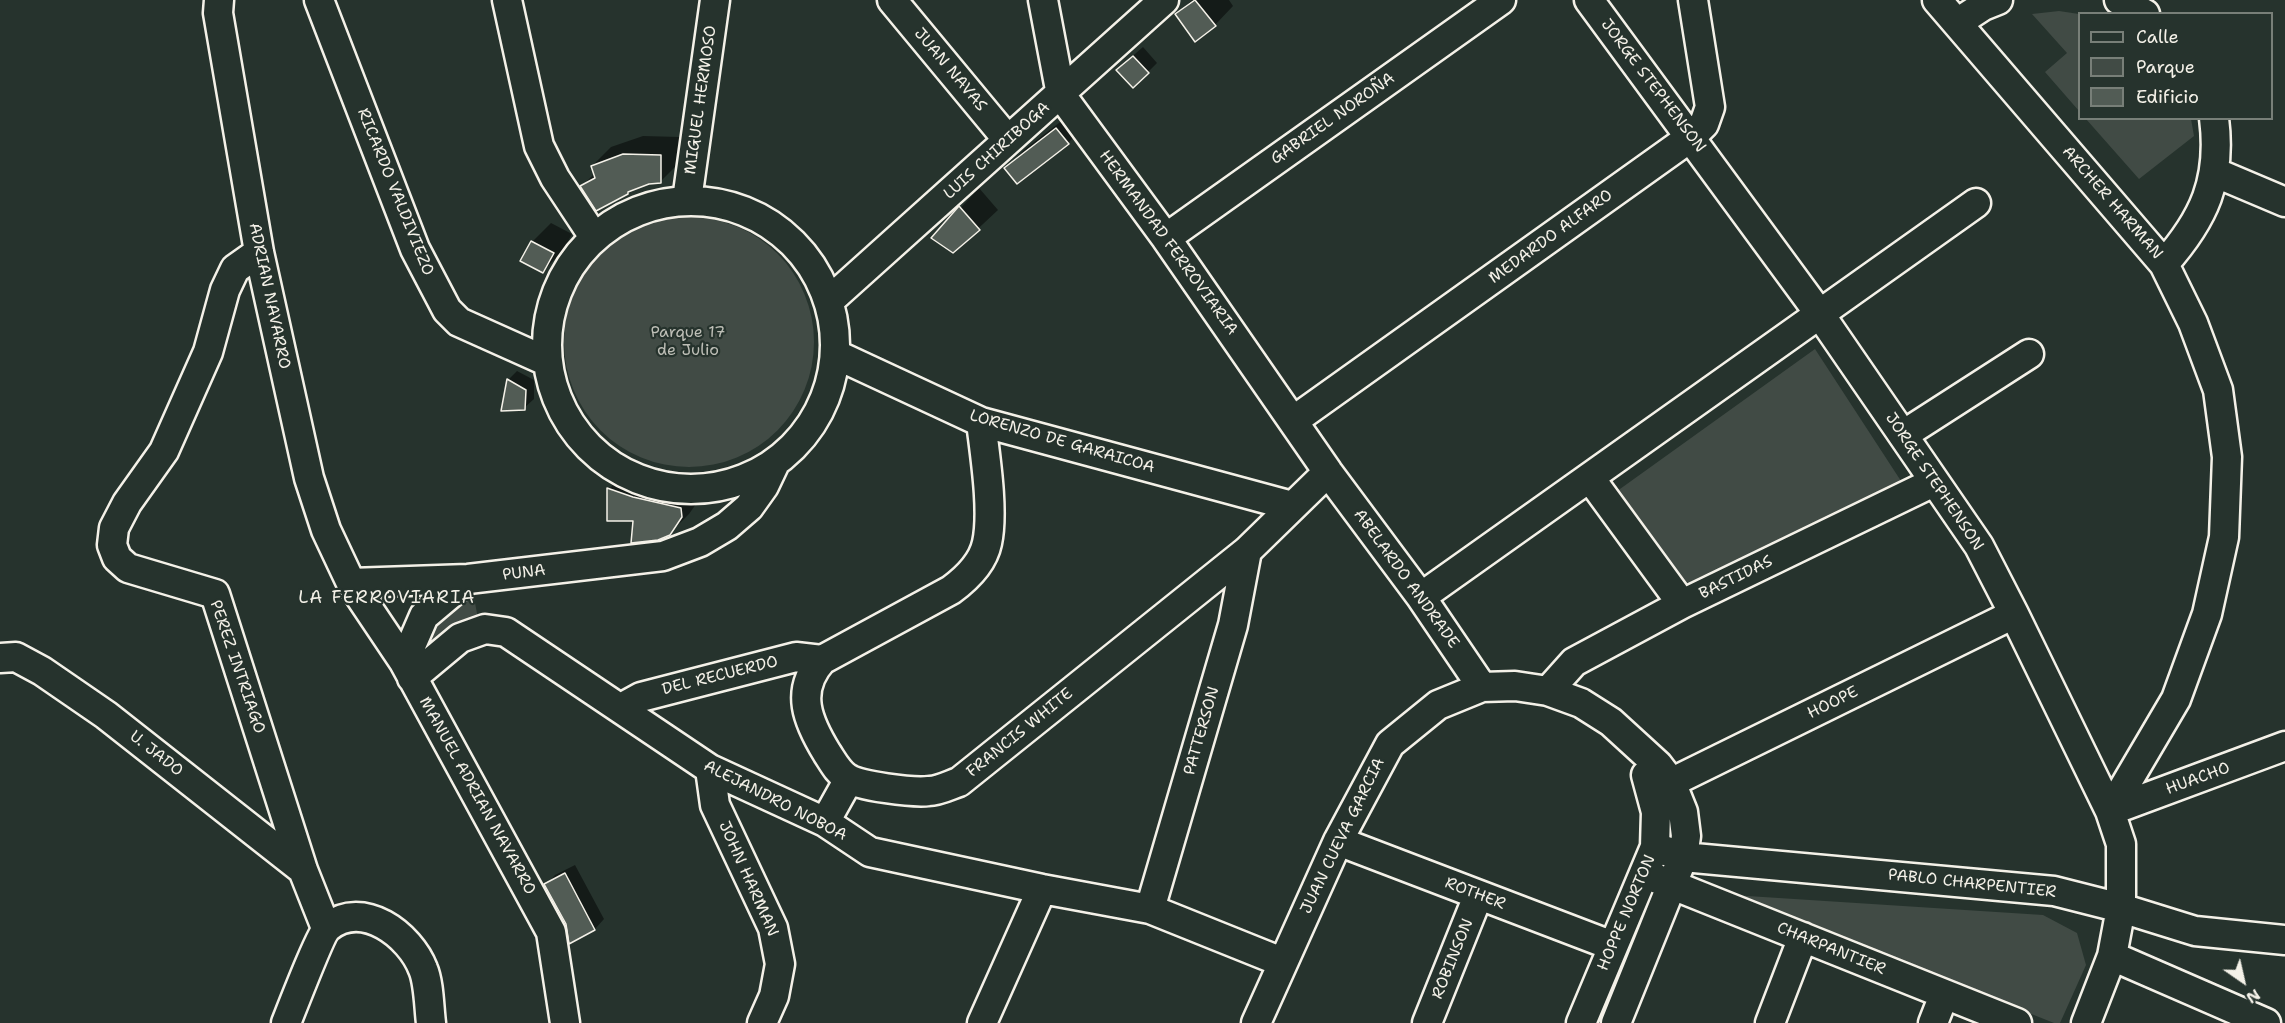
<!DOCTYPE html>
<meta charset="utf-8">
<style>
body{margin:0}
#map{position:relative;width:2285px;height:1023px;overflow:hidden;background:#26332d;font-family:"Shantell Sans",sans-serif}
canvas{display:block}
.legend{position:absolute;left:2078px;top:12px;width:195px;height:108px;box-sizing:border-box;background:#26332d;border:2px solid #787f78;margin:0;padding:8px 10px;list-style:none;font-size:18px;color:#f4f1e8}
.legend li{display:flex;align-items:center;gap:12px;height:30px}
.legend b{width:30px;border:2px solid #787f78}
.north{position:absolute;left:2213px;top:951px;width:60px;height:60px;-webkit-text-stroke:4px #26332d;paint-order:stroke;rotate:146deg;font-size:16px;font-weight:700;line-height:24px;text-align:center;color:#f4f1e8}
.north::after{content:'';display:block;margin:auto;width:21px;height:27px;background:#f4f1e8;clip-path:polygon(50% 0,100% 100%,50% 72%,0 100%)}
</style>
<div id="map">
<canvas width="2285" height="1023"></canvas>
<ul class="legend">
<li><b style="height:8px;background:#26332d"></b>Calle</li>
<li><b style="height:16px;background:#414b45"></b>Parque</li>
<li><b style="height:16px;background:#525c55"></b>Edificio</li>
</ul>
<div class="north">N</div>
</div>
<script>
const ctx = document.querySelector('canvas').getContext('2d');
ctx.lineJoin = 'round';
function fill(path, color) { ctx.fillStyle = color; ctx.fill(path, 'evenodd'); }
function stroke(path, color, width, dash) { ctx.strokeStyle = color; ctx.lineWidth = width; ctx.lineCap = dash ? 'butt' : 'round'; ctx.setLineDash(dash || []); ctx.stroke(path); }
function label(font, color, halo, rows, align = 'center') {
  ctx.font = font + ' "Shantell Sans",sans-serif'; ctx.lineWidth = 4.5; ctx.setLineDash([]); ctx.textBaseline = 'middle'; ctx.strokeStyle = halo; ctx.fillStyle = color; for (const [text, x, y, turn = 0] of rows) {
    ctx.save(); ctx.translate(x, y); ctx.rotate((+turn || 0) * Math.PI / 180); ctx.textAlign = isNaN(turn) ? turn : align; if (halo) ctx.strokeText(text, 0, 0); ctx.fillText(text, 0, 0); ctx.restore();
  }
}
const green = new Path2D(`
 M2059 11 2079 14V111L2045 72 2067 53 2032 14Z
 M2086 119H2191L2194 136 2139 179Z
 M564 342a125 125 0 1 1 250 0a125 125 0 1 1-250 0Z
 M1815 349 1901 481 1688 591 1613 494Z
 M473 592 479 624 415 670 431 620Z
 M1732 895 2043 915 2077 933 2086 965 2060 1023H2054Z`);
const shadow = new Path2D(`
 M1192 0H1229L1233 6 1215 25 1177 14Z
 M1143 47 1157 63 1148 72 1128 60Z
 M1076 110 1087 124 1068 143 1006 168 1025 149Z
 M643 136 680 137V162L661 181 582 186 595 173 592 166 611 147Z
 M979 188 998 210 953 252 933 238Z
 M551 223 572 234 562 252 543 271 532 242Z
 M517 371 534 380V399L524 408 508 380Z
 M628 470 653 479 699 490 701 497 689 514 669 534 634 519 609 489Z
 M575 865 604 919 595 929 571 941 567 924 546 885 555 875Z`);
const building = new Path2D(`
 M1195 0 1216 26 1195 42 1175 14Z
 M1133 56 1149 73 1133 88 1116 70Z
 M1056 128 1069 144 1017 184 1004 168Z
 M623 154 661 155V183L649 184 628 192V194L596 211 580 186 595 178 591 166Z
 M959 206 980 230 953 253 931 238Z
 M531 241 554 253 543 273 520 261Z
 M507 379 526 390 525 410 501 411Z
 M607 488 633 497 681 508 682 517 670 535 658 540 631 543 633 521H607Z
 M565 873 595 930 569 944 566 924 544 884Z`);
const minor = new Path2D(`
 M219 0 218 13 259 252 309 478 326 530 351 583 404 662 551 932 565 1023
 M319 0 415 249 447 310 459 322 546 361
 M507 0 539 146 555 178 594 237
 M892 0 1008 140
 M1043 0 1061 95 1166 238 1328 472 1421 597 1482 687
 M1589 0 1819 313 1979 546 2014 614 2110 811 2121 844V908L2112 956 2086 1023
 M1937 0 2164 264 2193 323 2218 390 2227 457 2224 537 2207 614 2176 699 2110 811
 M2119 0 2145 14
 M1957 23 1983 6 1998 0
 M2214 172 2285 202
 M687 200 715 0
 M547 345a144 144 0 1 1 288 0a144 144 0 1 1-288 0Z
 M1166 238 1501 0
 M259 252 235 269 225 290 208 352 164 451 127 503 114 528 112 545 117 558 128 568 215 594 303 870 326 928
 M2164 264C2204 219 2222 180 2214 118
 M829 301 1164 0
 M839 356 981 422 1292 506
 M1293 421 1691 137 1704 124 1710 107 1693 0
 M981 422C985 455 994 511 987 543 983 562 966 579 951 590L822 660C794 691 808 722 827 753 833 762 838 772 847 778 859 786 913 793 929 791 939 791 950 785 959 782L1247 551 1328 472
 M1903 435 2029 354
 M1590 478 1682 604
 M351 583 468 579 663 556 700 542 727 526 749 507 764 486 774 465
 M1421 597 1976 203
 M0 658 16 657 42 671 106 715 303 870
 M404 662 424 616 468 579
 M412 678 460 638 485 629 506 632 710 769 825 822 870 852 1042 889 1150 909 1282 962
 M1548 691 1574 662 1682 604 1934 482
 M621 708 641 697 796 657 822 660
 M710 769 715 805 773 928 780 964 774 996 762 1023
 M1652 792 2014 614
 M2110 811 2285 746
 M825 822 849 779
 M1338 841 1613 946
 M1655 847 1683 857 2054 891 2121 908 2195 931 2285 940
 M1645 874 2017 1023
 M1150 909 1233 625 1247 551
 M2112 956 2266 1023
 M286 1023C292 1008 321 933 328 927 363 899 410 935 423 969 429 983 429 1007 431 1023
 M982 1023 1042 889
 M1256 1023 1338 841 1390 744 1438 705 1482 687 1515 686 1548 691 1581 703 1611 722 1658 765 1671 782 1683 812 1686 836 1683 857 1616 1023
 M1427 1023 1478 896
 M1581 1023 1655 847 1656 812 1646 775
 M1770 1023 1803 937
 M1933 1023 1944 995`);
const streetNames = [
 ["JUAN NAVAS",950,70,50],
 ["JORGE STEPHENSON",1653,86,53],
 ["MIGUEL HERMOSO",701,100,-82],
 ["GABRIEL NOROÑA",1333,119,-35],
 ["LUIS CHIRIBOGA",997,151,-42],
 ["RICARDO VALDIVIEZO",395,192,68],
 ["ARCHER HARMAN",2112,203,49],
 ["MEDARDO ALFARO",1551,237,-36],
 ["HERMANDAD FERROVIARIA",1168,243,54],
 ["ADRIAN NAVARRO",269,296,78],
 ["LORENZO DE GARAICOA",1062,442,16],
 ["JORGE STEPHENSON",1934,482,56],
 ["PUNA",524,573,-7],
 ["BASTIDAS",1736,578,-26],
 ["ABELARDO ANDRADE",1406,579,54],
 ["PEREZ INTRIAGO",237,667,71],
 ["DEL RECUERDO",720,676,-14],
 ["HOOPE",1833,703,-26],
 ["PATTERSON",1202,731,-74],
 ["FRANCIS WHITE",1020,733,-39],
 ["U. JADO",156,754,38],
 ["HUACHO",2198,779,-20],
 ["MANUEL ADRIAN NAVARRO",477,796,61],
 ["ALEJANDRO NOBOA",775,801,27],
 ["JUAN CUEVA GARCIA",1343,836,-64],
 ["JOHN HARMAN",748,879,66],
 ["PABLO CHARPENTIER",1972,884,6],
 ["ROTHER",1475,894,21],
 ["HOPPE NORTON",1627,913,-67],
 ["CHARPANTIER",1831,949,22],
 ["ROBINSON",1453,959,-68]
];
const parkNames = [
 ["Parque 17",688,333],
 ["de Julio",688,351]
];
const neighbourhoodNames = [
 ["LA FERROVIARIA",387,598]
];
fill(green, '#414b45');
fill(shadow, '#0007');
fill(building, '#525c55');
stroke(building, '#f4f1e8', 1.5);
stroke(minor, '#f4f1e8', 33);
stroke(minor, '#26332d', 28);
label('16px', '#f4f1e8', '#26332d', streetNames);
label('16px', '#bebfb7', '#26332d', parkNames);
ctx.letterSpacing = '1.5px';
label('18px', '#f4f1e8', '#26332d', neighbourhoodNames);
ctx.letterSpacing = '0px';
</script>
